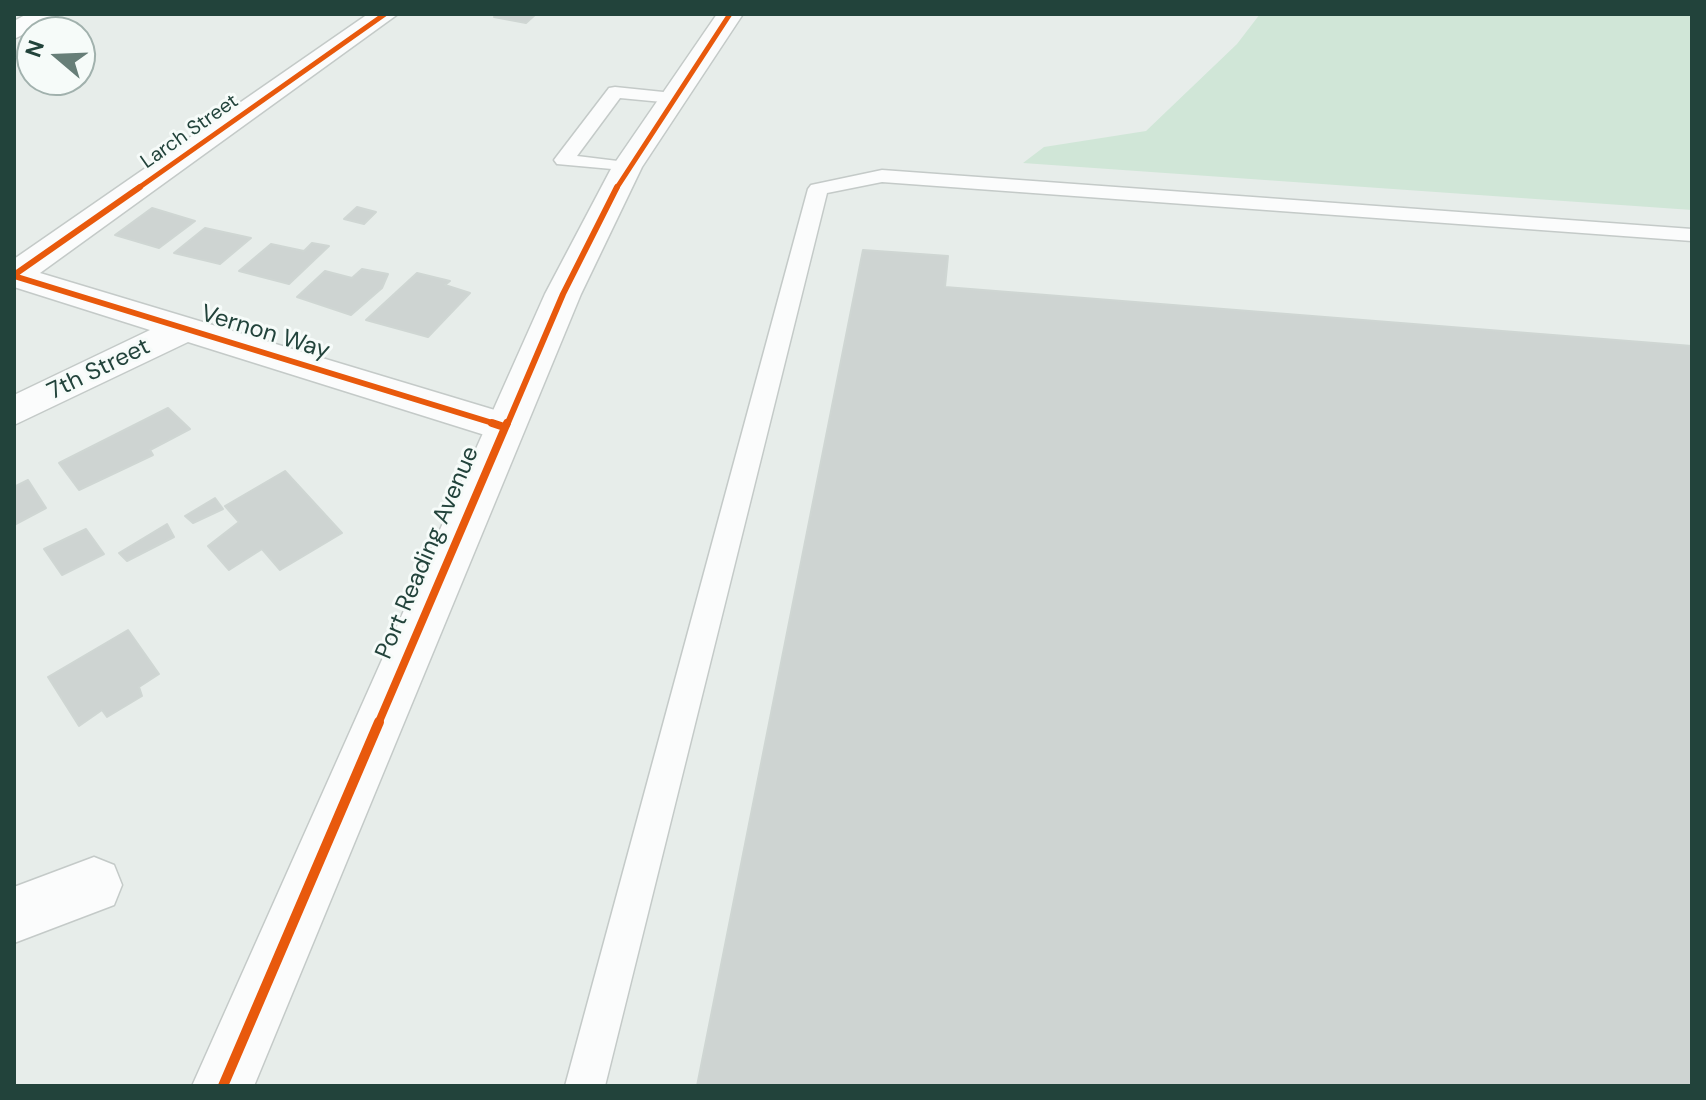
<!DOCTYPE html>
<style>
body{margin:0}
#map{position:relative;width:1706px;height:1100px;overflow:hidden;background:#e7edea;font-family:"DM Sans",sans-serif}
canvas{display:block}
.frame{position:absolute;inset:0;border:16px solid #22433b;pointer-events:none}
.north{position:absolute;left:16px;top:16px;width:80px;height:80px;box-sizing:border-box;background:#f6fbf9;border:2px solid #a1b1ad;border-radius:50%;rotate:289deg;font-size:22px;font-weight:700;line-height:32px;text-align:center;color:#22433b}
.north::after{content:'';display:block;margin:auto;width:28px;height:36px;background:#677e78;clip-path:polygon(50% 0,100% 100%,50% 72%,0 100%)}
</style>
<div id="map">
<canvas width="1706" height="1100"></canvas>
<div class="frame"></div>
<div class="north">N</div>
</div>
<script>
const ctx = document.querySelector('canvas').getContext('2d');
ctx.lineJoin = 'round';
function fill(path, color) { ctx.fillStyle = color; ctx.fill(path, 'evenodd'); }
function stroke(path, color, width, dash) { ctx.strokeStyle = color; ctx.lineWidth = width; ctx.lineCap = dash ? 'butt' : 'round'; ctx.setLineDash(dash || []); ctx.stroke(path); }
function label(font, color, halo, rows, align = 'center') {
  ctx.font = font + ' "DM Sans",sans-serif'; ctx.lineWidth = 6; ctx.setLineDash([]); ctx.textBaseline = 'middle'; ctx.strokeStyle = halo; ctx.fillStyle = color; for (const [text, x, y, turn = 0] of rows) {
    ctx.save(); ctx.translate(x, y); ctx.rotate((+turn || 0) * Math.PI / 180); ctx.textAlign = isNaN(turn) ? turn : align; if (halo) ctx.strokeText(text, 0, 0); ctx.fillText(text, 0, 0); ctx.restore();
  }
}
const green = new Path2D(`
 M1260 14H1692V210L1023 163 1044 147 1146 131 1237 44Z`);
const building = new Path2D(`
 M498 14H536L526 23 494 17Z
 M357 207 376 212 364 224 344 219Z
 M152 208 195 221 159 248 115 235Z
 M205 228 251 238 220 264 174 253Z
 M312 243 329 246 289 284 239 271 271 244 304 251Z
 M863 250 948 256 945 287 1692 346V1086H697Z
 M362 269 388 274 382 288 351 315 297 297 325 271 352 278Z
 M417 273 450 281 445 285 470 293 428 337 366 320Z
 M168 408 190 429 150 450 153 455 79 490 59 463Z
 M285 471 342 533 280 570 262 549 229 570 208 546 239 522 225 506Z
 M28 480 46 508 14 525V487Z
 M215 498 223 509 193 523 185 516Z
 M167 524 174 537 127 561 119 553Z
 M86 529 104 554 62 575 44 549Z
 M128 630 159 674 139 687 142 696 107 717 102 710 79 726 48 677Z`);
const service = new Path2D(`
 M615 87 673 93 682 98 673 103 620 98 577 156 634 163 637 167 634 171 557 164 554 160 557 156 609 88Z
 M882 170 1692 229V241L882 182 827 193 605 1086H565L808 189 811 185Z`);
const minor = new Path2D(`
 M27 14H59L55 19 14 39V21Z
 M368 14H398L40 273 518 417 524 427 518 437 504 441 188 342 14 425V395L150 330 14 287V259Z
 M94 857 114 865 122 885 114 905 14 943V887Z`);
const tertiary = new Path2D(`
 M717 14H743L642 167 581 294 254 1086H192L545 294 612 167Z`);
const cyclewayFar3 = new Path2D(`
 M137 189 385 14
 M616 189 730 14`);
const cyclewayFar2 = new Path2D(`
 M14 275 140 187
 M14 276 499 425
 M507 425 563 294 617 187`);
const cyclewayFar1 = new Path2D(`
 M492 423 504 427
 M378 724 507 423`);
const cycleway = new Path2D(`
 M223 1086 379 722`);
const farStreetnames = [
 ["Larch Street",190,132,-35]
];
const streetNames = [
 ["Vernon Way",265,333,17],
 ["7th Street",99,370,-26],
 ["Port Reading Avenue",428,553,-67]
];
fill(green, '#d0e6d7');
fill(building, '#ced4d2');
stroke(building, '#cfd6d3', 2);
stroke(service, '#c4cac8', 3);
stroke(minor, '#c4cac8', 3);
stroke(tertiary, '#c4cac8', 3);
fill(service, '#fbfcfc');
fill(minor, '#fbfcfc');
fill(tertiary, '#fbfcfc');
stroke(cyclewayFar3, '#e8590c', 5);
stroke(cyclewayFar2, '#e8590c', 6);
stroke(cyclewayFar1, '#e8590c', 8);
stroke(cycleway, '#e8590c', 10);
label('20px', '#22433b', '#f6fbf9', farStreetnames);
label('24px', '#22433b', '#f6fbf9', streetNames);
</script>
